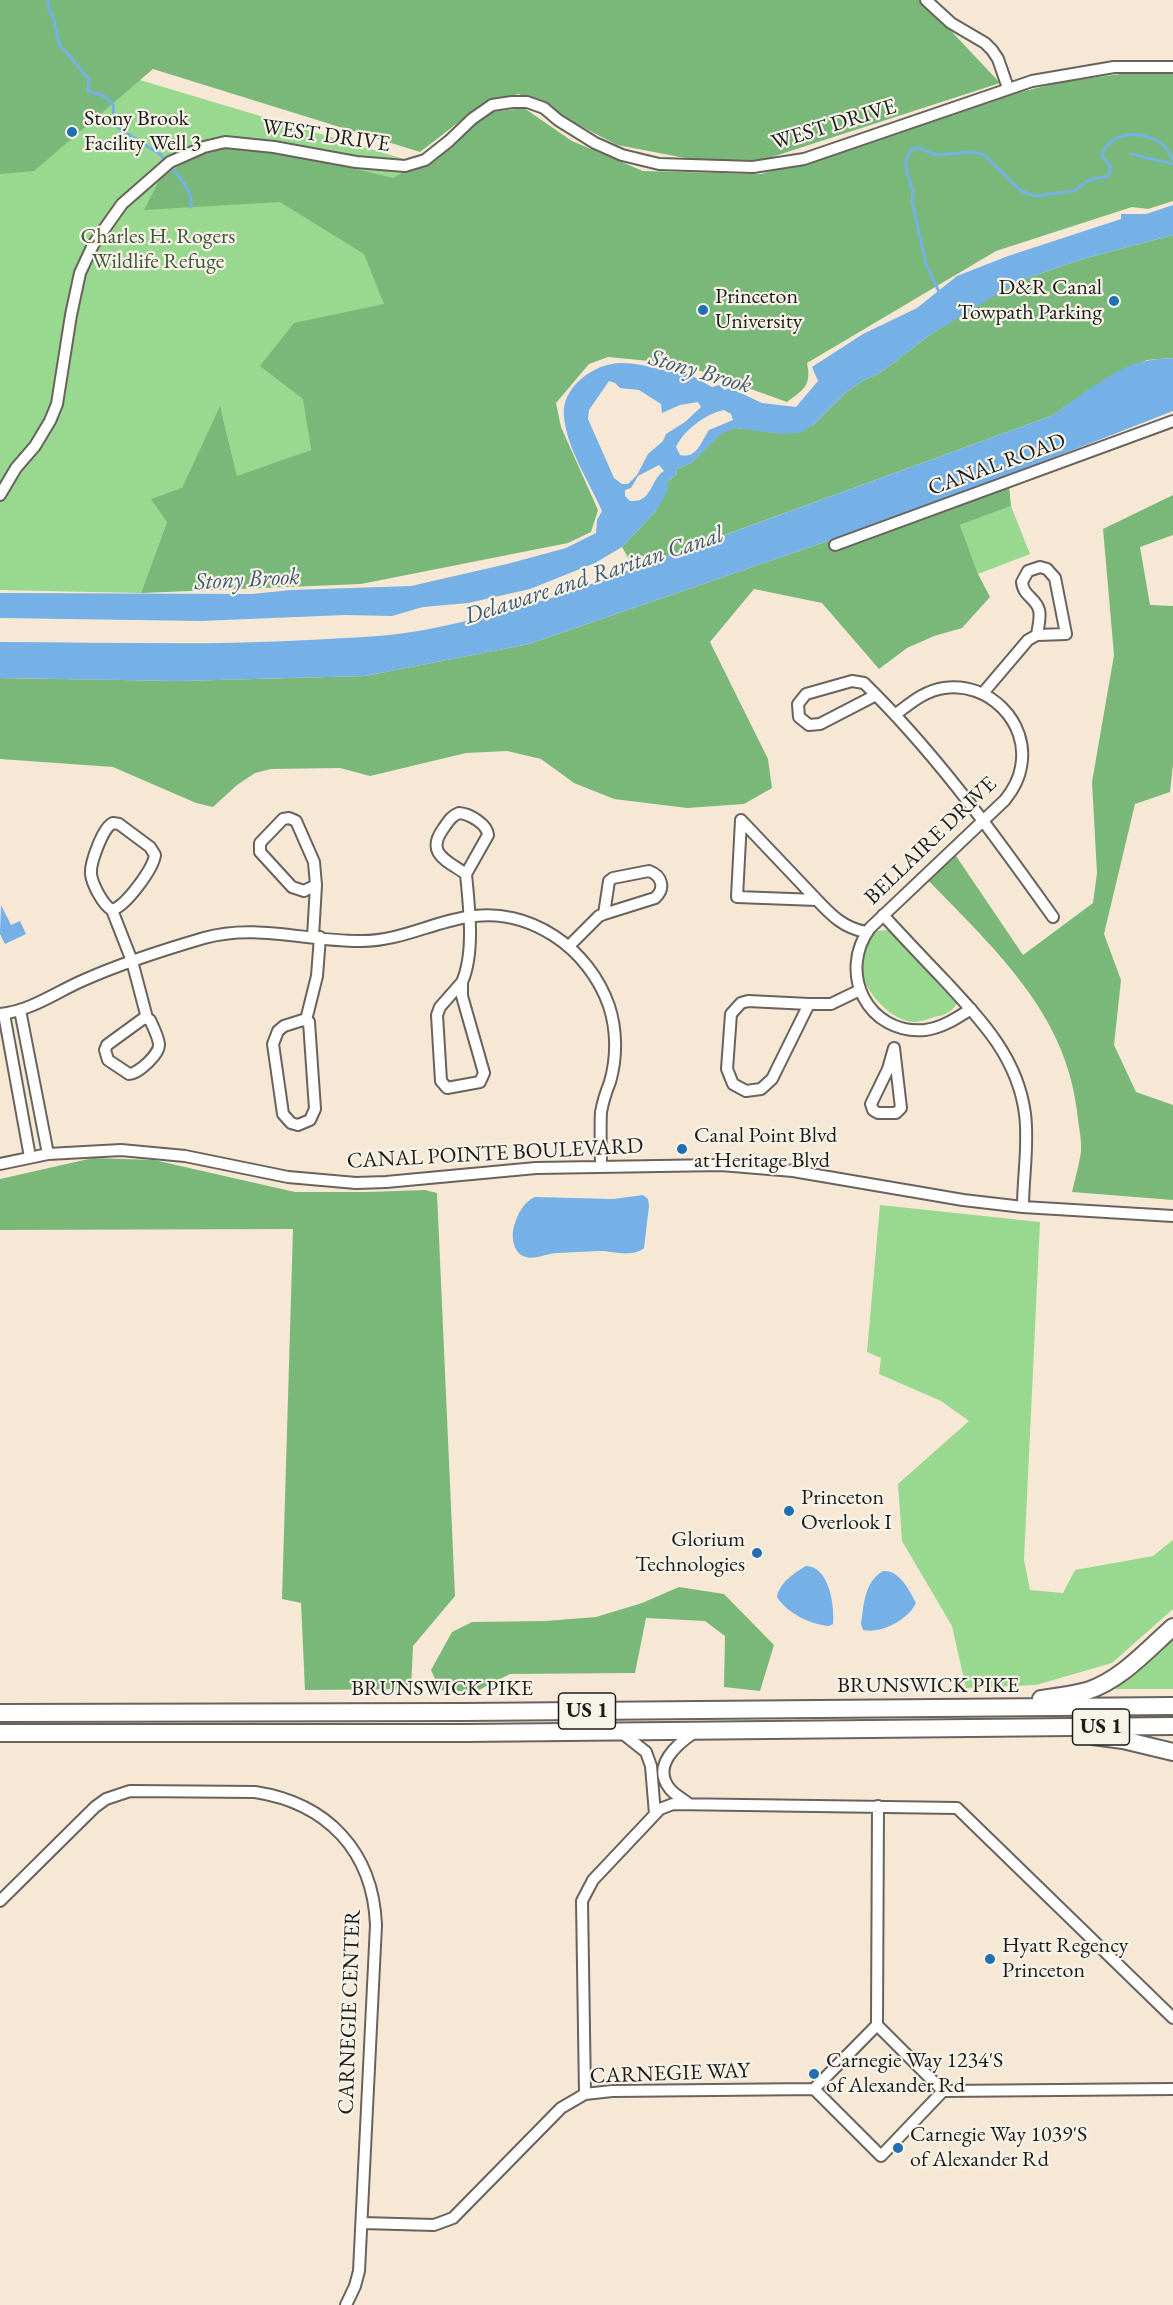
<!DOCTYPE html>
<style>
body{margin:0}
canvas{display:block;background:#f6e8d5}
</style>
<canvas width="1173" height="2305"></canvas>
<script>
const ctx = document.querySelector('canvas').getContext('2d');
ctx.lineJoin = 'round';
function fill(path, color) { ctx.fillStyle = color; ctx.fill(path, 'evenodd'); }
function stroke(path, color, width, dash) { ctx.strokeStyle = color; ctx.lineWidth = width; ctx.lineCap = dash ? 'butt' : 'round'; ctx.setLineDash(dash || []); ctx.stroke(path); }
function label(font, color, halo, rows, align = 'center') {
  ctx.font = font + ' "EB Garamond",serif'; ctx.lineWidth = 4.5; ctx.setLineDash([]); ctx.textBaseline = 'middle'; ctx.strokeStyle = halo; ctx.fillStyle = color; for (const [text, x, y, turn = 0] of rows) {
    ctx.save(); ctx.translate(x, y); ctx.rotate((+turn || 0) * Math.PI / 180); ctx.textAlign = isNaN(turn) ? turn : align; if (halo) ctx.strokeText(text, 0, 0); ctx.fillText(text, 0, 0); ctx.restore();
  }
}
const green = new Path2D(`
 M63 57 424 165 345 437 308 431 311 450 237 477 223 418 215 417 167 522 141 593 0 590V99Z
 M1011 506 1030 554 978 574 960 525Z
 M886 930 891 932 953 997 957 1004C950 1013 945 1015 934 1017 929 1019 922 1021 916 1022 892 1023 864 991 860 968 858 956 869 940 876 931Z
 M880 1205 1040 1222 1024 1560 1030 1590 1063 1593 1075 1570 1153 1556 1173 1540V1609L1112 1663 1036 1685 966 1688 952 1626 902 1541 898 1484 969 1421 941 1401 879 1374 881 1358 867 1352Z
 M1173 1638V1689H1106L1126 1680Z`);
const forest = new Path2D(`
 M0 0H922L1000 83 738 168 617 145 519 94 486 101 420 152 153 69 34 171 0 174Z
 M1128 73H1173V201L1148 209 1132 207 996 251 807 363C812 386 803 390 787 402L681 364 608 357 589 364 556 403 561 427 598 510 591 532 568 543 361 584 141 593 167 522 151 499 182 488 220 406 237 476 311 450 303 399 260 366 294 323 384 304 364 254 280 202 144 210 161 177 215 144 301 156 393 178 447 147 491 112 524 108 572 141 643 171 761 174 863 143 999 97 1062 82Z
 M1173 235V358L1147 360 1117 372 1051 416 634 568 622 547 656 511 667 482 676 475 677 469 691 463 721 433 735 428 756 430 812 426 845 393 862 381 880 373 931 334 995 294 1021 280 1086 258Z
 M1008 475 1011 506 960 525 978 574 990 597 962 628 934 636 907 648 879 669 822 603 754 589 710 642 768 759 772 788 744 804 687 808 614 799 574 783 541 759 507 751 466 753 370 776 340 768 271 769 255 773 237 785 213 807 196 803 113 767 0 759V678L179 681 365 676 529 644 935 504Z
 M1173 495V535L1140 547 1150 605 1173 606V764L1170 792 1135 804 1104 934 1121 980 1114 1045 1136 1092 1173 1105V1200L1072 1192C1075 1179 1079 1165 1081 1152 1082 1139 1078 1124 1077 1111 1065 1010 991 946 924 876L952 850 1023 955 1093 903 1097 873 1092 782 1114 655 1103 529Z
 M93 1158 154 1160 295 1192H368L425 1190 437 1193 455 1596 413 1646 411 1689 305 1690 301 1603 282 1599 293 1229 0 1230V1179Z
 M679 1587 724 1594 774 1645 760 1691 724 1687 725 1636 705 1621 646 1618 635 1673 510 1674 475 1692 440 1690 431 1670 452 1632 472 1622 545 1621 596 1617 642 1603Z`);
const water = new Path2D(`
 M1173 205V235L1086 258 1021 280 931 334 880 373 862 381 845 393 812 426 799 433 780 434 735 428 721 434 691 463 677 469 676 475 667 482 668 490 656 511 622 547 595 563 530 589 468 603 423 607 392 616 345 615 201 621 0 618V593L252 594 291 590 411 586 507 564 566 548 596 533 597 520 602 511C589 481 567 449 564 417 560 388 594 363 621 363 637 363 655 368 671 372L678 368 712 387 719 385 725 390 730 388 762 403 796 407 818 381 812 367 863 334 917 308 957 276 1008 256 1121 219V214H1146ZM609 381 615 383 620 388 639 390 661 404 662 413 680 405 698 402 701 407 685 422 666 434 663 441 648 454 637 475 628 484H622L614 478 588 419 589 410ZM724 410 731 414 733 420 709 430C701 442 697 459 680 455L676 447C684 430 705 414 724 410ZM659 465 664 471C650 479 653 503 630 501L625 496V490L631 488 638 476Z
 M1173 358V411L935 504 529 644 365 676 179 681 0 678V642C103 642 206 646 309 640 345 638 383 637 418 631 465 623 510 609 555 597L1051 416C1074 401 1107 374 1131 365 1145 360 1159 359 1173 358Z
 M1 905 11 925 20 921 26 934 5 944 0 934Z
 M643 1195 648 1199 649 1206 644 1248C632 1258 614 1251 599 1251 585 1252 571 1252 558 1253 548 1253 535 1260 526 1257 513 1254 511 1236 514 1226 518 1214 523 1202 535 1197L613 1199Z
 M806 1566C829 1566 835 1606 833 1624L829 1626C811 1625 787 1613 777 1597 779 1583 794 1573 806 1566Z
 M883 1571C900 1570 909 1590 916 1603 908 1620 881 1634 863 1630L861 1624C864 1605 864 1582 883 1571Z`);
const stream = new Path2D(`
 M48 0 49 10 54 19 59 44 89 79 88 91 104 96 113 104 114 125 161 155 166 161
 M1131 154 1173 164
 M170 166C180 178 193 191 191 207
 M940 294 926 264 912 201C917 181 896 170 912 149L919 148 936 155 973 152 984 155 1021 191 1035 196 1074 191 1089 180 1109 176 1111 167 1102 156C1110 130 1142 130 1162 144 1167 147 1170 155 1173 159`);
const minor = new Path2D(`
 M926 0 951 23 985 43 992 50 998 59 1008 88
 M0 495 16 468 35 446 50 421 57 404 71 315 80 273 93 245 122 204 170 162 204 147 225 142 274 147 356 162 405 166 425 160 449 141 472 119 492 105 512 102H527L544 108 558 120 595 143 622 155 659 164 753 167 804 159 1032 81 1114 67H1173
 M835 545 1173 421
 M1040 567 1047 569 1055 578 1066 634 1037 635C1038 627 1041 618 1039 610 1036 598 1023 596 1022 582L1028 571Z
 M852 681 864 683 876 695 820 724 809 725 799 717 798 704 806 694Z
 M983 693 1028 640 1037 635
 M876 695C943 763 998 840 1053 917
 M896 714C911 703 924 691 944 688 988 681 1030 722 1021 767 1019 780 1013 790 1005 800L870 928C837 973 868 1035 925 1030 942 1028 957 1018 971 1009
 M459 813C470 814 487 824 488 835L466 874C448 861 425 854 443 829 448 822 451 816 459 813Z
 M289 818 296 821 314 862 316 885 304 891 292 887 260 852V843L283 819Z
 M741 820 817 900 737 897Z
 M113 823 119 824 150 847 155 855C153 869 126 906 112 910 103 905 92 884 91 874 90 863 103 827 113 823Z
 M649 871C663 876 665 889 655 898L604 914 609 881 613 878Z
 M817 900C832 916 844 928 866 932
 M112 910 132 961 147 1018
 M883 915C904 938 925 960 946 982 983 1022 1018 1059 1025 1114 1029 1145 1023 1176 1023 1207
 M313 937 316 885
 M569 946 599 916 604 914
 M462 982V996L484 1073 480 1082 447 1088 441 1081 437 1015 440 1007Z
 M462 982C475 953 469 906 466 874
 M748 1001 809 1004 772 1079 761 1089 746 1091 733 1084 727 1069 731 1014 741 1003Z
 M809 1004H831L860 990
 M20 1010 48 1154
 M0 1014C31 1011 56 992 84 980 122 963 163 950 204 938 257 923 308 942 362 941 399 941 431 923 467 917 529 906 589 948 609 1006 617 1030 617 1058 610 1082 606 1092 603 1101 601 1112 600 1130 601 1149 601 1167
 M4 1014 30 1157
 M144 1018 150 1020C153 1027 158 1036 159 1044 160 1054 138 1074 129 1074L108 1060 105 1050 107 1045Z
 M303 1020 309 1022 315 1109 310 1120 298 1125 291 1123 283 1114 273 1044 278 1031 284 1026Z
 M306 1020 317 976 320 937
 M894 1048 901 1108 896 1113H878L873 1110 871 1104 888 1069Z
 M0 1164 48 1154 121 1150 185 1156 288 1177 356 1183 386 1182 536 1168 721 1165 793 1171 963 1200 1023 1207 1173 1216
 M622 1733 646 1752 651 1766 655 1814
 M689 1804C683 1799 675 1795 670 1789 651 1766 677 1744 695 1732
 M0 1901 95 1807 106 1799 130 1791 255 1792C327 1803 373 1851 376 1925L359 2271 355 2286 346 2305
 M877 2025 878 1806
 M814 2089 877 2025 943 2091 1173 2089
 M814 2089 881 2156 943 2091
 M585 2094 582 1901 593 1880 660 1809 673 1804 957 1808 1173 2018
 M362 2223 434 2225 453 2218 561 2108 585 2094 612 2091 814 2089`);
const highway = new Path2D(`
 M1041 1699C1056 1697 1072 1695 1087 1691 1121 1680 1147 1650 1173 1627
 M0 1713 464 1712 1173 1706
 M0 1733H465L1173 1726
 M1093 1736 1123 1740 1173 1752`);
const markers = [
 [72,132,6,"#1f6fb2"],
 [1114,301,6,"#1f6fb2"],
 [703,310,6,"#1f6fb2"],
 [682,1149,6,"#1f6fb2"],
 [789,1511,6,"#1f6fb2"],
 [757,1553,6,"#1f6fb2"],
 [990,1959,6,"#1f6fb2"],
 [814,2074,6,"#1f6fb2"],
 [898,2148,6,"#1f6fb2"]
];
const shields = [
 [587,1711,57],
 [1101,1727,57]
];
const shieldNames = [
 ["US 1",587,1711],
 ["US 1",1101,1727]
];
const poiNames = [
 ["Stony Brook",84,119],
 ["Facility Well 3",84,144],
 ["D&R Canal",1102,288,"right"],
 ["Towpath Parking",1102,313,"right"],
 ["Princeton",715,297],
 ["University",715,322],
 ["Canal Point Blvd",694,1136],
 ["at Heritage Blvd",694,1161],
 ["Princeton",801,1498],
 ["Overlook I",801,1523],
 ["Glorium",745,1540,"right"],
 ["Technologies",745,1565,"right"],
 ["Hyatt Regency",1002,1946],
 ["Princeton",1002,1971],
 ["Carnegie Way 1234'S",826,2061],
 ["of Alexander Rd",826,2086],
 ["Carnegie Way 1039'S",910,2135],
 ["of Alexander Rd",910,2160]
];
const streetNames = [
 ["WEST DRIVE",834,125,-17],
 ["WEST DRIVE",326,136,8],
 ["CANAL ROAD",997,465,-20],
 ["BELLAIRE DRIVE",931,841,-44],
 ["CANAL POINTE BOULEVARD",495,1154,-3],
 ["BRUNSWICK PIKE",928,1686],
 ["BRUNSWICK PIKE",442,1689],
 ["CARNEGIE CENTER",350,2012,-88],
 ["CARNEGIE WAY",670,2074,-2]
];
const parkNames = [
 ["Charles H. Rogers",158,237],
 ["Wildlife Refuge",158,262]
];
const waterNames = [
 ["Stony Brook",700,372,16],
 ["Delaware and Raritan Canal",594,576,-18],
 ["Stony Brook",247,580,-3]
];
fill(green, '#98d88f');
fill(forest, '#7ab87a');
fill(water, '#75b1e7');
stroke(stream, '#75b1e7', 3);
stroke(minor, '#68635d', 14);
stroke(highway, '#68635d', 20);
stroke(minor, '#fff', 10);
stroke(highway, '#fff', 16);
for (const [x, y, r, color] of markers) { const dot = new Path2D(); dot.arc(x, y, r, 0, 2 * Math.PI); ctx.fillStyle = color; ctx.fill(dot); stroke(dot, '#f7f3e8', 2); }
for (const [x, y, w] of shields) { const box = new Path2D(); box.roundRect(x - w / 2, y - 18, w, 36, 4.5); ctx.fillStyle = '#f7f3e8'; ctx.fill(box); stroke(box, '#1c1c1c', 1.5); }
label('bold 21px', '#1c1c1c', null, shieldNames);
label('22px', '#1c1c1c', '#f7f3e8', poiNames, 'left');
label('22px', '#1c1c1c', '#f7f3e8', streetNames);
label('22px', '#41543e', '#f7f3e8', parkNames);
label('italic 24px', '#40586d', '#f7f3e8', waterNames);
</script>
